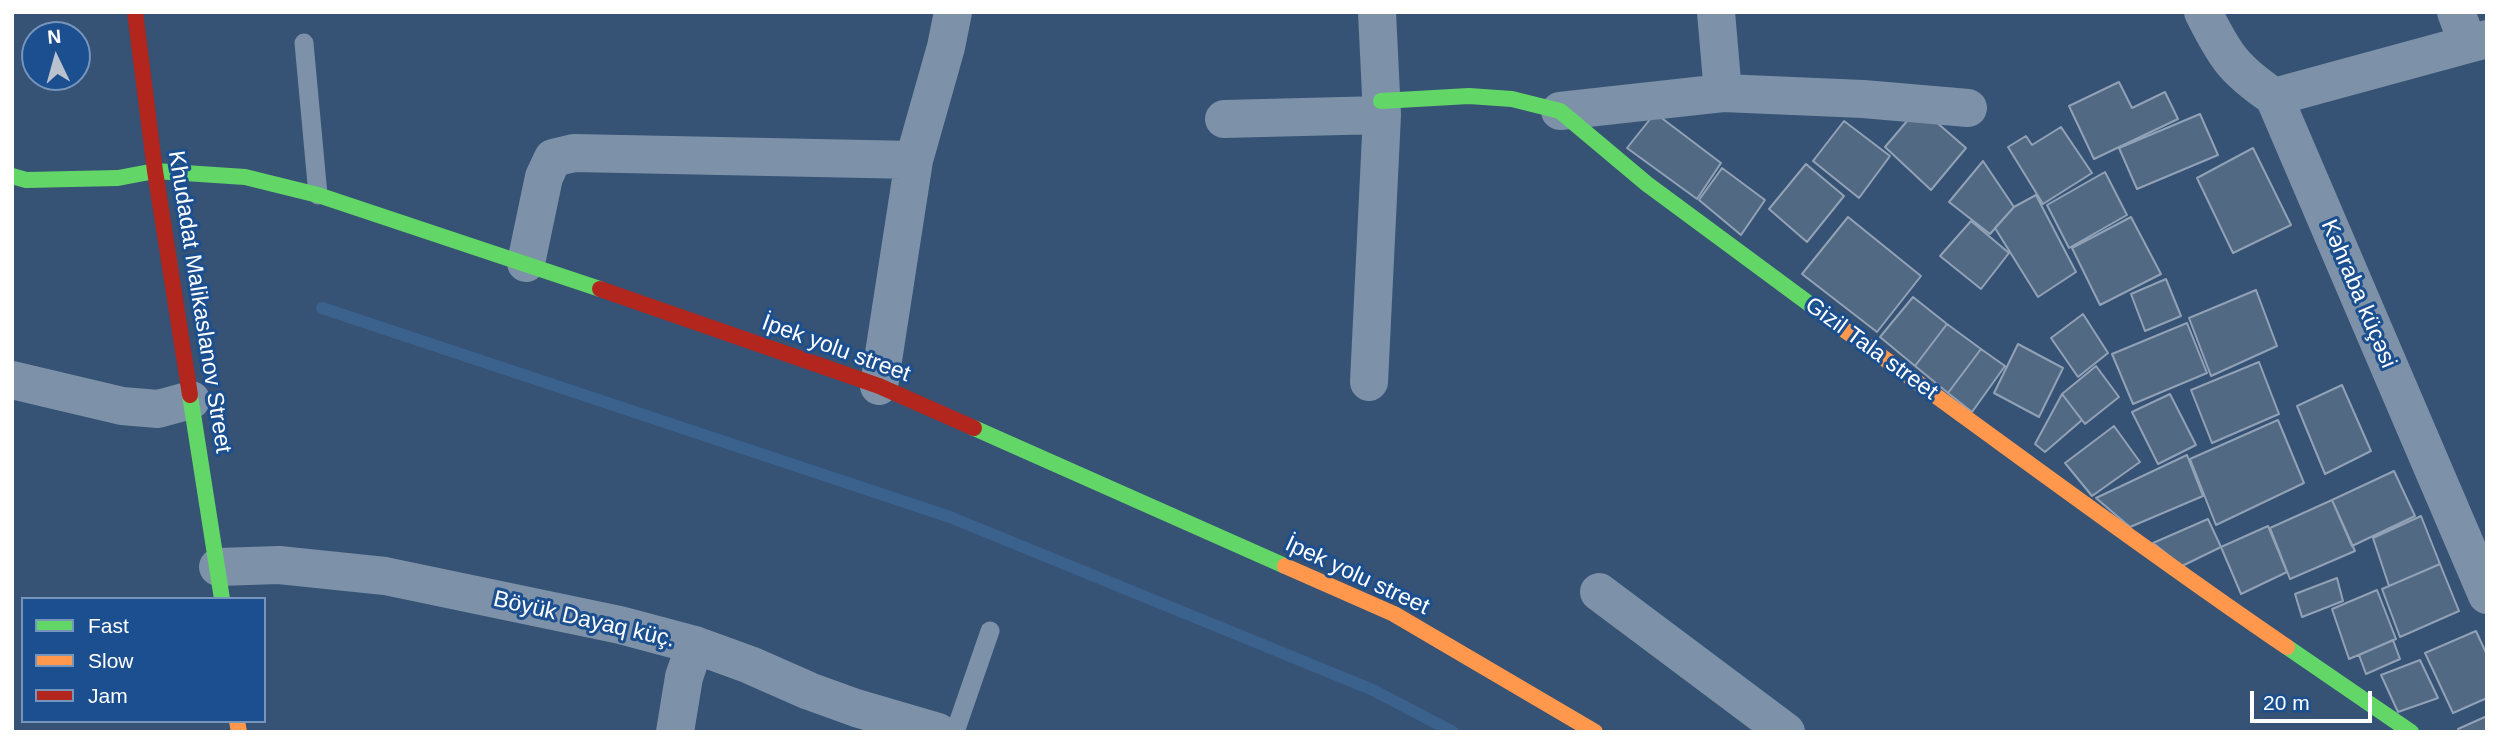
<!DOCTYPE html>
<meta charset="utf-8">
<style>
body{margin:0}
#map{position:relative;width:2499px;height:744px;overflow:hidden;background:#365274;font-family:Arial,sans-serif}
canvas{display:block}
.frame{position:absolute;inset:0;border:14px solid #fff;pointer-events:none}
.legend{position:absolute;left:21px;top:597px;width:245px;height:126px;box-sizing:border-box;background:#1b4f8f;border:2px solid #7695bc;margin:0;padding:9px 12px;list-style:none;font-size:21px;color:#fff}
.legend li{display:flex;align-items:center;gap:14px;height:35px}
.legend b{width:35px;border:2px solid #7695bc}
.north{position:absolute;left:21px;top:21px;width:70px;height:70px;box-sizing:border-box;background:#1b4f8f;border:2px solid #7695bc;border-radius:50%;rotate:355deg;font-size:19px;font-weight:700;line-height:28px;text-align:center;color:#fff}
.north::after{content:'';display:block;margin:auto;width:24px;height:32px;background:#b9c2ce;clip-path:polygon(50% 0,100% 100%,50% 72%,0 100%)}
.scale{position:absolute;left:2250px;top:691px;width:122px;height:32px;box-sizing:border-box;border:4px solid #fff;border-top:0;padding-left:9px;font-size:21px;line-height:24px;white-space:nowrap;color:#fff;-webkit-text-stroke:5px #1b4f8f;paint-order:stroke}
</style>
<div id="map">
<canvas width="2499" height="744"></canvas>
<div class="frame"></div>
<ul class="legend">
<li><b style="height:9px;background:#63d668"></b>Fast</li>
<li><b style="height:9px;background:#ff974d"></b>Slow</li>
<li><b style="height:9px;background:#b3261e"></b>Jam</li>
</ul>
<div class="north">N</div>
<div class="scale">20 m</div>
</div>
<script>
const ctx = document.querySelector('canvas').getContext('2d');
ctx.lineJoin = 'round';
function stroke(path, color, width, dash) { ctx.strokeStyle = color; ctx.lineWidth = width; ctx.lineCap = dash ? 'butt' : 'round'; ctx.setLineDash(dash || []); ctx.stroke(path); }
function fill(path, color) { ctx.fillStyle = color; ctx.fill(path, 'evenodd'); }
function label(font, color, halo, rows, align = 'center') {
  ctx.font = font + ' Arial,sans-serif'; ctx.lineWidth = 6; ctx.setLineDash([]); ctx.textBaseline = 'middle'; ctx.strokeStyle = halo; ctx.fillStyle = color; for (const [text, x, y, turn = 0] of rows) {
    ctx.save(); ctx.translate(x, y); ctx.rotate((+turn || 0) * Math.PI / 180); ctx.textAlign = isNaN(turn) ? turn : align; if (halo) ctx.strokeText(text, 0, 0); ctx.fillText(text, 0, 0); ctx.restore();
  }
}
const stream = new Path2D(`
 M322 308 950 517 1373 690 1453 732`);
const building = new Path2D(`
 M2119 82 2132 108 2165 92 2178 119 2094 159 2069 106Z
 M1919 107 1966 148 1931 190 1885 147Z
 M1655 113 1721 163 1697 199 1627 148Z
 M2200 114 2218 155 2137 189 2119 148Z
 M1844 121 1890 156 1859 198 1813 161Z
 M2061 127 2092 173 2043 204 2008 147 2026 136 2032 145Z
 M2253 148 2291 225 2233 253 2197 178Z
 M1983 161 2014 207 1990 234 1949 202Z
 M1806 164 1844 196 1807 242 1769 209Z
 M1722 168 1765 200 1741 235 1699 200Z
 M2105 172 2127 215 2069 248 2047 205Z
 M2036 195 2076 272 2038 297 1995 228 2014 207Z
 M1848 217 1921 276 1877 332 1802 274Z
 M2131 217 2161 274 2100 305 2072 248Z
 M1971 221 2009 253 1981 289 1940 256Z
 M2166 279 2181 316 2145 331 2131 294Z
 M2256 290 2277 346 2211 376 2189 318Z
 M1913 297 1947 324 1915 366 1880 337Z
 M2083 314 2108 353 2078 377 2051 338Z
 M2187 323 2207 373 2133 404 2112 354Z
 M1947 324 1981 349 1948 393 1915 366Z
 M2018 344 2063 368 2039 417 1994 393Z
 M1981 349 2005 366 1972 412 1948 393Z
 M2259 362 2279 414 2212 443 2191 390Z
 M2096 366 2119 397 2085 424 2062 394Z
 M2342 385 2371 451 2325 474 2297 406Z
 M2062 394 2082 420 2045 452 2035 444Z
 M2170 394 2196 445 2158 464 2132 412Z
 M2278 420 2304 483 2216 525 2190 459Z
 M2114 426 2140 462 2092 496 2065 463Z
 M2187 455 2203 496 2130 527 2096 498Z
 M2394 471 2415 516 2352 546 2332 500Z
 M2332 500 2355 551 2290 579 2270 528Z
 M2421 516 2440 564 2389 586 2373 538Z
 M2208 519 2221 547 2182 566 2153 543Z
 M2268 526 2287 572 2241 594 2221 547Z
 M2440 564 2459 611 2400 637 2382 589Z
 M2337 578 2343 601 2302 617 2295 594Z
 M2377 590 2396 639 2349 659 2332 609Z
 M2476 631 2487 655V698L2453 713 2425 653Z
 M2393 640 2400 659 2366 674 2359 655Z
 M2420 660 2438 698 2398 712 2381 675Z
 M2487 716V732H2459L2458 729Z`);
const lane = new Path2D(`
 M304 43 318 195
 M955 732 990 631`);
const street = new Path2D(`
 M1716 12 1723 93
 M2203 12C2225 56 2233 69 2274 97L2487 595
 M2456 12 2468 44
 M2274 97 2487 39
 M1560 111 1723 93 1863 99 1968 108
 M1224 119 1382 115
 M526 263 544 177 553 158 574 153 914 160
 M12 380 122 406 158 409 191 400
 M1369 382 1382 115 1377 12
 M879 386 914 160 946 47 953 12
 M218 567 279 565 385 576 620 625 695 645 750 665 809 691 856 708 938 732
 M1599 592 1786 732
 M675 732 684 677 695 645`);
const fast = new Path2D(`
 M1381 101 1469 96 1512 99 1560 111 1647 184 1846 331
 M12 176 26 180 118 178 155 171 245 177 318 195 600 289
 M190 395 222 599
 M974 428 1285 566
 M2287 647 2411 732`);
const slow = new Path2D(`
 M1846 331C1993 436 2137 545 2287 647
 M1285 566 1394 614 1595 732
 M237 721 239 732`);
const jam = new Path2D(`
 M135 12 155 171 190 395
 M600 289 879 386 974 428`);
const streetNames = [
 ["Kəhraba küçəsi",2358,294,67],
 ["Khudadat Malikaslanov Street",199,302,81],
 ["İpek yolu street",836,349,20],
 ["Gizil Tala street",1871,349,36],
 ["İpek yolu street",1357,576,25],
 ["Böyük Dayaq küç.",584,620,13]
];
stroke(stream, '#3b618d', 12);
fill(building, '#526984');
stroke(building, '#92a2b6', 2);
stroke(lane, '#7d92a8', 19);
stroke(street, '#7d92a8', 38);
stroke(fast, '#63d668', 16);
stroke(slow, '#ff974d', 16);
stroke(jam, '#b3261e', 16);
label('23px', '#fff', '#1b4f8f', streetNames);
</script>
